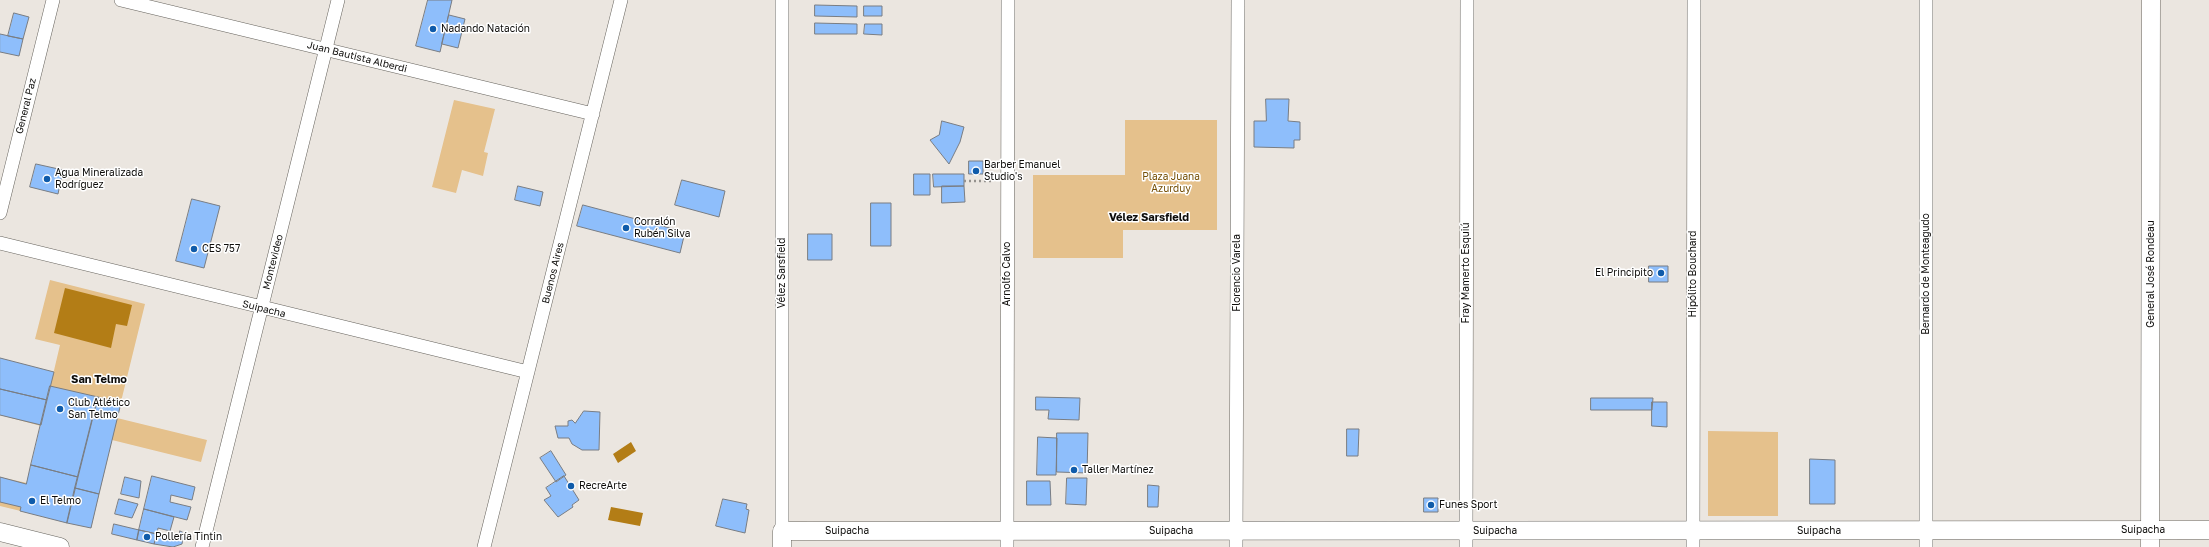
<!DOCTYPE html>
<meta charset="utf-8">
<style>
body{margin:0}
canvas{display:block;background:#ebe6e0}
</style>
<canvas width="2209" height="547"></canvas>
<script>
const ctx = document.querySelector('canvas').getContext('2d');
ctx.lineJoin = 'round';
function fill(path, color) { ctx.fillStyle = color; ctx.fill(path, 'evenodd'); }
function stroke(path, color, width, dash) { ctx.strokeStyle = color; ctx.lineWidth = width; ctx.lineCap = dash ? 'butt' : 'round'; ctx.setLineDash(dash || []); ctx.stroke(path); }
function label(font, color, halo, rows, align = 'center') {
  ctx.font = font + ' "Golos Text",sans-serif'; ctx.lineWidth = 3; ctx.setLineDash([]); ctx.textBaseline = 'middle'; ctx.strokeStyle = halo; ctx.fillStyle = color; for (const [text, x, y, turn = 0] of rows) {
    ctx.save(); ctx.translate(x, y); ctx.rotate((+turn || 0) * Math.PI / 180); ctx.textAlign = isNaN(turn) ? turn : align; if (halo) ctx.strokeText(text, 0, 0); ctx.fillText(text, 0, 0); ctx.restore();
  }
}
const green = new Path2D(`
 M454 100 495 109 484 152 488 153 483 176 462 170 456 193 432 187Z
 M1125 120H1217V230H1123V258H1033V175H1125Z
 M50 280 145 304 117 418 207 440 201 462 112 440 91 528 0 506V477L27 483 41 426 0 415V389L47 400 60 345 35 339Z
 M1708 431 1778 432V516H1708Z`);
const water = new Path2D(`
 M65 288 132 305 127 326 116 324 111 348 54 333Z
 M631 442 636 451 618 463 613 454Z
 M611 507 643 513 640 526 608 520Z`);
const building = new Path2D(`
 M428 0H452L440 52 416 46Z
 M815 5 857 6V17L815 16Z
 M864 6H882V16H864Z
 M14 13 29 17 23 39 8 36Z
 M449 15 465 19 458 48 442 44Z
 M815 23 857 24V34H815Z
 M865 24H882V35L864 34Z
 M0 34 23 39 19 56 0 52Z
 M1266 99H1289L1288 121 1300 122V140H1294V148L1254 147V121H1266Z
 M942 121 964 127 960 142 949 164 930 140 939 135Z
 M969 161H983V174H969Z
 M36 164 63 170 58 194 30 187Z
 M914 174H930V195H914Z
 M933 174H964V186L934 187Z
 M682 180 725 191 719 217 675 205Z
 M518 186 543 192 540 206 515 200Z
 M942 186H964L965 202 942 203Z
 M192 199 220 206 204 268 176 261Z
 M871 203H891V246H871Z
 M583 205 685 232 680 253 577 226Z
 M808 234H832V260H808Z
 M1649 266H1668V282H1649Z
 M0 358 54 372 47 400 0 389Z
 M50 386 98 397 78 477 31 465Z
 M0 389 47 400 41 425 0 415Z
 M98 397 121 403 99 494 75 488Z
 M1036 397 1080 398 1079 420 1048 419 1049 410H1036Z
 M1591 398H1653L1652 410H1591Z
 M1652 402H1667V427L1652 426Z
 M584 411 600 412 599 450H582L572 444 569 438H558L555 426H568V421L572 420 575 423Z
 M1347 429H1359L1358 456H1347Z
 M1057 433H1088L1087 473 1057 472Z
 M1038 437 1057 438 1056 475H1037Z
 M551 451 566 475 556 482 540 458Z
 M1810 459 1835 460V504H1810Z
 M31 465 78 477 67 523 20 511 21 507 0 502V477L26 484Z
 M152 476 195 487 192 500 171 495 170 502 191 507 187 520 144 509Z
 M564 476 579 500 572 505 573 507 558 517 544 500 551 496 546 488Z
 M125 477 141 481 139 498 121 494Z
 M1067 478H1087L1086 505 1066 504Z
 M1027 481H1050L1051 505H1027Z
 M1148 485 1159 486 1158 507H1148Z
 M75 488 99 494 91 528 67 523Z
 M1424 498H1438V512H1424Z
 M119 499 138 504 132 518 115 514Z
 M723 499 747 504 746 509 749 510 745 533 716 526Z
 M144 509 174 517 170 531 158 528 157 534 139 530Z
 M114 524 139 530 137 540 112 534Z
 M139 530 157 534 154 544 137 540Z
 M180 531 184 533 182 544 173 547 154 544 157 534 169 537 176 534H179Z`);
const path = new Path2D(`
 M964 181H994`);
const street = new Path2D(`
 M121 0 593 114
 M782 0V531
 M1926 0V547
 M0 213 53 0
 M0 243 528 372
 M202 547 338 0
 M484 547 621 0
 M1007 547 1008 0
 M1236 547 1238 0
 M1466 547 1467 0
 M1693 547 1694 0`);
const secondary = new Path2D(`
 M0 532 60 547
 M782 547V531L2209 530
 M2150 547 2151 0`);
const markers = [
 [433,29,4,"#0f5baa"],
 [976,171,4,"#0f5baa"],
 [47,179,4,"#0f5baa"],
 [626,228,4,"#0f5baa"],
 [194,249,4,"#0f5baa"],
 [1661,273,4,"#0f5baa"],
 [60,409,4,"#0f5baa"],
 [1074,470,4,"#0f5baa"],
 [571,486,4,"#0f5baa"],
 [32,501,4,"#0f5baa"],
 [1431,505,4,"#0f5baa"],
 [147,537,4,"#0f5baa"]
];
const poiNames = [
 ["Nadando Natación",441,29],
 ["Barber Emanuel",984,165],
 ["Studio's",984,177],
 ["Agua Mineralizada",55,173],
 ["Rodríguez",55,185],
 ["Corralón",634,222],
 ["Rubén Silva",634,234],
 ["CES 757",202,249],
 ["El Principito",1653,273,"right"],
 ["Club Atlético",68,403],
 ["San Telmo",68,415],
 ["Taller Martínez",1082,470],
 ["RecreArte",579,486],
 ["El Telmo",40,501],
 ["Funes Sport",1439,505],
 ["Pollería Tintin",155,537]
];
const streetNames = [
 ["Juan Bautista Alberdi",357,57,14],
 ["General Paz",26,106,-76],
 ["Montevideo",273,262,-76],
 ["Buenos Aires",553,273,-76],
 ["Vélez Sarsfield",782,273,-90],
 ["Florencio Varela",1237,273,-90],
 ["Fray Mamerto Esquiú",1466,273,-90],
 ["Arnolfo Calvo",1007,274,-90],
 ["Hipólito Bouchard",1693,274,-90],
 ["Bernardo de Monteagudo",1926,274,-90],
 ["General José Rondeau",2151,274,-90],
 ["Suipacha",264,309,14],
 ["Suipacha",2143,530],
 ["Suipacha",847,531],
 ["Suipacha",1171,531],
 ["Suipacha",1495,531],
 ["Suipacha",1819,531]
];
const parkNames = [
 ["Plaza Juana",1171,177],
 ["Azurduy",1171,189]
];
const neighbourhoodNames = [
 ["Vélez Sarsfield",1149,218],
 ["San Telmo",99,380]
];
fill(green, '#e5c18c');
fill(water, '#b37d16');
fill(building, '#8ebefb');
stroke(building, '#797d83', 1);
stroke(street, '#67645e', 14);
stroke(secondary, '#67645e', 19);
stroke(path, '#95928e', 2.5, [2, 3]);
stroke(street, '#fff', 13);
stroke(secondary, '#fff', 18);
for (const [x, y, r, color] of markers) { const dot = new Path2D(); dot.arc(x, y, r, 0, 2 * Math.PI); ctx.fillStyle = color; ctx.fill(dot); stroke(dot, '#fff', 1.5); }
label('10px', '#0e0d0b', '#fff', poiNames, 'left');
label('10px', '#0e0d0b', '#fff', streetNames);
label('10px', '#755007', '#fff', parkNames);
label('bold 11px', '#0e0d0b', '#fff', neighbourhoodNames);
</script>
